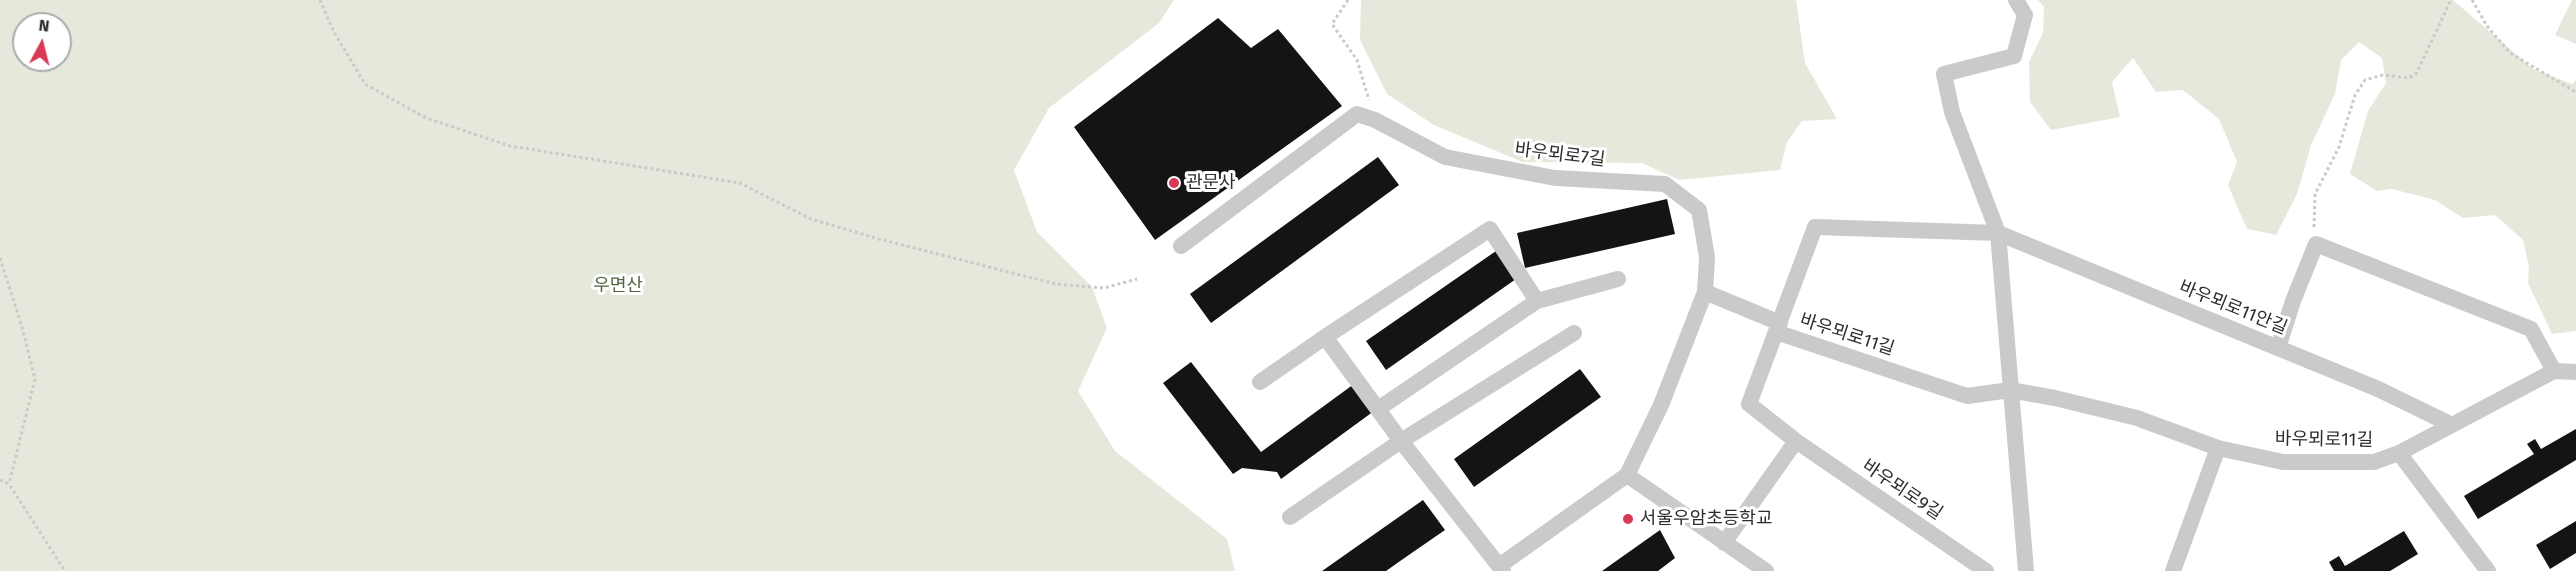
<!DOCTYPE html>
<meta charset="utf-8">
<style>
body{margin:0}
#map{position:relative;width:2576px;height:571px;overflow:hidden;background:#fff;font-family:"Fira Sans",sans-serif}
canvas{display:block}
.north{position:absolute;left:12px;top:12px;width:60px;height:60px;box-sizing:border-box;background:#fff;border:2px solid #ababab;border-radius:50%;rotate:7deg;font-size:16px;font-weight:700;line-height:24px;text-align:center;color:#2d2d2d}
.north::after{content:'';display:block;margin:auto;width:21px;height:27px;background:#d83a54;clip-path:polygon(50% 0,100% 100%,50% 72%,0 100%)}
</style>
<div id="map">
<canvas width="2576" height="571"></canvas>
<div class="north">N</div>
</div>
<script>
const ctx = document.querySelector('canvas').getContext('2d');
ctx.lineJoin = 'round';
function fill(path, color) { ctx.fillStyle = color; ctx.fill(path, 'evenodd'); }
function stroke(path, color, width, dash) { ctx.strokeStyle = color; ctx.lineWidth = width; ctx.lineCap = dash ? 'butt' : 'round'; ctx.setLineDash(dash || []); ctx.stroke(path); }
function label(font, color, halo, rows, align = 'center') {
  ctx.font = font + ' "Fira Sans","Noto Sans KR",sans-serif'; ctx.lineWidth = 6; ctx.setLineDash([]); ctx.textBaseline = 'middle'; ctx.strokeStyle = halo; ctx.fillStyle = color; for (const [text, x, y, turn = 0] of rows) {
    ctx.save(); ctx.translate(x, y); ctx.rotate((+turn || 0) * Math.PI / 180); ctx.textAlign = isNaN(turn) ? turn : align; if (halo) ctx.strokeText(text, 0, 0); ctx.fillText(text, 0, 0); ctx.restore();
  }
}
const green = new Path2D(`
 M0 0H1174L1159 23 1049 108 1014 170 1037 232 1092 287 1107 328 1078 391 1115 451 1227 539 1235 571H0ZM24 24H60V60H24Z
 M1361 0H1796L1805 63 1837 119 1802 121 1787 142 1780 170 1679 180 1642 163 1523 162 1434 125 1387 94 1360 40Z
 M2038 0H2453L2533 69 2572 84 2576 80V331L2552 334 2528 283 2529 267 2523 240 2495 215 2463 218 2435 200 2392 189 2377 191 2350 174 2368 111 2386 83 2382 58 2359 42 2341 60 2335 94 2311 145 2297 194 2276 235 2247 229 2228 185 2237 162 2219 119 2183 90 2156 92 2133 58 2112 82 2120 117 2051 130 2030 102 2029 62 2043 33 2044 7Z
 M2572 0H2576V44L2555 35Z`);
const building = new Path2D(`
 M1218 18 1251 48 1278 29 1342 106 1155 240 1074 127Z
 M1378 157 1399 185 1211 323 1190 294Z
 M1667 199 1675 234 1525 268 1517 233Z
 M1496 251 1516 279 1386 370 1366 341Z
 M1191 362 1261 452 1354 384 1374 411 1281 479 1277 472 1242 468 1233 474 1163 383Z
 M1580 369 1601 397 1474 487 1454 459Z
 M2576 429V460L2478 519 2464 496 2534 454 2527 444 2535 439 2541 449Z
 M1423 500 1445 530 1403 559 1386 571H1322Z
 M2576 521V553L2550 569 2536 545Z
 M1660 530 1675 558 1658 571H1602Z
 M2404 531 2418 554 2390 571H2334L2329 562 2339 556 2345 566Z`);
const path = new Path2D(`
 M320 0 334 32 365 84 426 118 510 146 740 183 811 219 879 239 1056 284 1104 288 1137 279
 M1348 0 1332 24 1357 60 1369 100
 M2472 0 2487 26 2510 53 2576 92
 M2314 227 2315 194 2339 147 2355 95 2365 80 2383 75 2408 78 2416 74 2451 0
 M0 258 22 327 35 379 9 484
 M0 480 9 484 65 571`);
const street = new Path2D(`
 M2016 0 2025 15 2014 56 1944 74 1952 112 1998 233 2026 571
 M1181 246 1357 114 1375 120 1445 157 1555 178 1665 184 1699 210 1707 257 1705 292 1661 405 1627 475 1499 566
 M1705 292 1780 323
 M1537 301 1618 279
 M1776 332 1967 396 2010 390 2055 398 2137 418 2218 448 2283 462H2374L2399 453 2554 371 2576 372
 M2278 348 2293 301 2316 244 2531 329 2554 371
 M1260 382 1325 337
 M1378 409 1537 301 1490 229 1325 337 1401 441 1503 571
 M2399 453 2488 571
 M1627 475 1766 571
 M1290 517 1401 441 1574 333
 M1724 543 1796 441
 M1986 571 1796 441 1749 404 1815 227 1998 233 2378 389 2450 424
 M2173 571 2218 448`);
const markers = [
 [1174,183,6,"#d83a54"],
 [1628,519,6,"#d83a54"]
];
const streetNames = [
 ["바우뫼로7길",1560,155,7],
 ["바우뫼로11안길",2233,308,22],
 ["바우뫼로11길",1847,335,18],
 ["바우뫼로11길",2324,440,1],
 ["바우뫼로9길",1902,490,34]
];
const poiNames = [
 ["관문사",1186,183],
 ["서울우암초등학교",1640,519]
];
const parkNames = [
 ["우면산",618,286]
];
fill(green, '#e4e9db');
fill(building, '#141414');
stroke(path, '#cacaca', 3, [3, 3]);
stroke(street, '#cacaca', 16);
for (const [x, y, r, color] of markers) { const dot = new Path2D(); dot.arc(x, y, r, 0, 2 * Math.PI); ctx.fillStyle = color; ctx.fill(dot); stroke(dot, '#fff', 2); }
label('18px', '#2d2d2d', '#fff', streetNames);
label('18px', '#2d2d2d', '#fff', poiNames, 'left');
label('18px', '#53653d', '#fff', parkNames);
</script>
